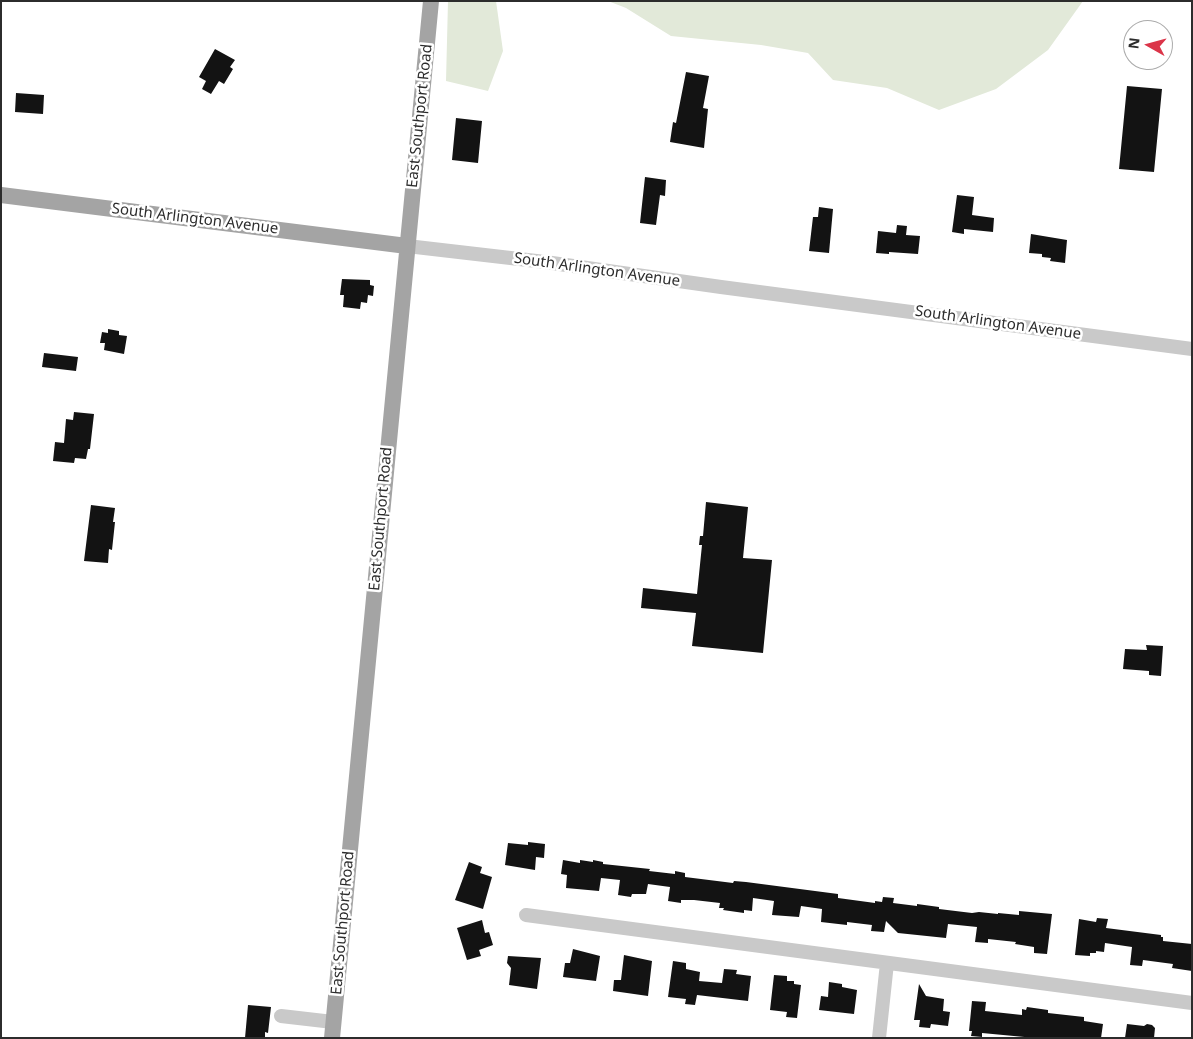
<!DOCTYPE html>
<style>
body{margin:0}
#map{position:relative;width:1193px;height:1039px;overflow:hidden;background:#fff;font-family:"Noto Sans",sans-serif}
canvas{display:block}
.frame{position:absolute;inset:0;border:2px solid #2c2c2c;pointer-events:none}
.north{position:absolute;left:1123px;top:20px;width:50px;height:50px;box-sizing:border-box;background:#fff;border:1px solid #ababab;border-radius:50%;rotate:277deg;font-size:14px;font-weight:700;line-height:20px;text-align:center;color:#2c2c2c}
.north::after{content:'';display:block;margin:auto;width:18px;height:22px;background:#db3549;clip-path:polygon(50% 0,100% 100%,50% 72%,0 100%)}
</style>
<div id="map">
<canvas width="1193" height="1039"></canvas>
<div class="frame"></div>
<div class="north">N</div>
</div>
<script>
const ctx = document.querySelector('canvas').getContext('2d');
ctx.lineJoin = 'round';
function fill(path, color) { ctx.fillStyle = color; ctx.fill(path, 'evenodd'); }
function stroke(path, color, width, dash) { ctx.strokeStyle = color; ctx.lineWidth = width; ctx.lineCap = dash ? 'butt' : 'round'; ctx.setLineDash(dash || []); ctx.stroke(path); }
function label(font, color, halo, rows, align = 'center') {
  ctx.font = font + ' "Noto Sans",sans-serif'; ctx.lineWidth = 5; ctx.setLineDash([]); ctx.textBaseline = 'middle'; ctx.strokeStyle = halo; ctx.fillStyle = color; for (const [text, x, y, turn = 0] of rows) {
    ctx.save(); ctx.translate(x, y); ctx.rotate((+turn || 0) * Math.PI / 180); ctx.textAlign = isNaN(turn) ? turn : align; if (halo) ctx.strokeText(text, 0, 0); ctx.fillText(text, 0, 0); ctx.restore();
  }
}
const green = new Path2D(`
 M448 1H496L503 51 488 91 446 81Z
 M608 1H1083L1048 50 996 89 939 110 887 88 833 80 808 53 761 45 671 36 626 8Z`);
const building = new Path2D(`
 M215 49 235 60 230 67 233 69 224 84 219 81 211 94 202 89 206 81 199 77Z
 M686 72 709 76 703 108 708 109 704 148 670 142 673 122 676 123Z
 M1127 86 1162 89 1154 172 1119 169Z
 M16 93 44 95 43 114 15 112Z
 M456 118 482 121 478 163 452 160Z
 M645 177 666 180 665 196 660 195 656 225 640 223Z
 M957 195 974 197 972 215 994 218 993 232 964 229V234L952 232Z
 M819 207 833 209 829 253 809 251 813 217H818Z
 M897 225 907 226 906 235 920 236 918 254 889 252V254L876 253 878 231 896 233Z
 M1031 234 1067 240 1065 263 1050 261 1051 258 1042 257V254L1029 253Z
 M342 279 370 280V285L374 286 373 296 368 295 367 303 361 302 360 309 343 307 344 295H340Z
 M108 329 119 331V335L127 336 124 354 104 350 105 343H100L102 332 108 333Z
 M44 353 78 357 76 371 42 367Z
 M74 412 94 414 90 449H88L86 459 75 458 74 463 53 461 55 442 64 443 66 419 73 420Z
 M706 502 748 507 743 558 772 560 763 653 692 646 696 613 641 608 643 588 697 594 702 545H699L700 536H703Z
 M91 505 115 508 113 522H115L112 550 109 549 108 563 84 561Z
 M1146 645 1163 646 1161 676 1149 675V671L1123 669 1125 649 1147 650Z
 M528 842 545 844 544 858 536 857 535 870 505 865 508 843 528 845Z
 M563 860 580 863V860L593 862V860L603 862V864L650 869 649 871 675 874V871L685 873V877L733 883 734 881 746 882 838 894V898L875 903V901L882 902 883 897 894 898 893 903 917 906V904L939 907V909L972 913 979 912 998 914V913L1019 915V911L1052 914 1047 954 1034 953V947L1015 944 1016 942 988 939V943L975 942 977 927 948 924 946 938 898 933 886 921 884 932 871 931 872 925 847 922V925L821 922 822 909 801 906 799 917 772 915 774 901 753 898 752 911 744 910V913L723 910 724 908H719L720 903 694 900H681V903L668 901 670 887 648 884 646 894H632L631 897 618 895 620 880 601 878 599 891 566 888 567 875 561 874Z
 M469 862 482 867 480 873 492 877 483 909 455 900Z
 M1097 918 1108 919 1106 928 1161 935V937H1163V941L1192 944V971L1172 968 1173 964 1143 960 1142 966 1130 965 1132 947 1105 943 1104 952 1096 951V953H1090V956L1075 955 1079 919 1096 922Z
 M482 920 485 933 489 932 493 945 479 950 481 956 467 960 457 928Z
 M573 949 600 956 596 981 563 977 565 963H570Z
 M624 955 652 961 648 996 613 991 614 980H621Z
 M508 956 541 958 537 989 509 985 511 968 507 963Z
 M673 961 686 963V969L700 972 699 981 722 983 724 969 737 970 736 974 751 976 748 1001 697 995 695 1005 685 1004 686 999 668 997Z
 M774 975 787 976V981H794V984L801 985 797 1018 786 1017 787 1012 770 1010Z
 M829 982 842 984V987L857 990 854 1014 819 1010 821 996 828 997Z
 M919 984 926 996 944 999 943 1011 950 1012 948 1026 931 1024 930 1028 919 1027 920 1020H914Z
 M972 1001 986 1002 985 1011 1022 1015V1009L1026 1010 1027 1007 1048 1010V1013L1084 1017V1021L1103 1024 1101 1038H1035L982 1033V1037L971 1036 972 1031H969Z
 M248 1005 271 1007 268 1033 265 1032V1038H245Z
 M1127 1024 1144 1026 1147 1024 1152 1025 1155 1028 1154 1038H1125Z`);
const minor = new Path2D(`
 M407 246 545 262 721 287 1192 349
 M526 915 1192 1003
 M281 1016 333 1022
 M879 1038 887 963`);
const major = new Path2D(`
 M1 195 407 246
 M332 1038 431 1`);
const streetNames = [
 ["East Southport Road",420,116,-84],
 ["South Arlington Avenue",195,219,7],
 ["South Arlington Avenue",597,270,8],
 ["South Arlington Avenue",998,323,8],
 ["East Southport Road",381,519,-85],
 ["East Southport Road",343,923,-85]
];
fill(green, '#e2e9d9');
fill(building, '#131313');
stroke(minor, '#c9c9c9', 14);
stroke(major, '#a4a4a4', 16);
label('15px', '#2c2c2c', '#fff', streetNames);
</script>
